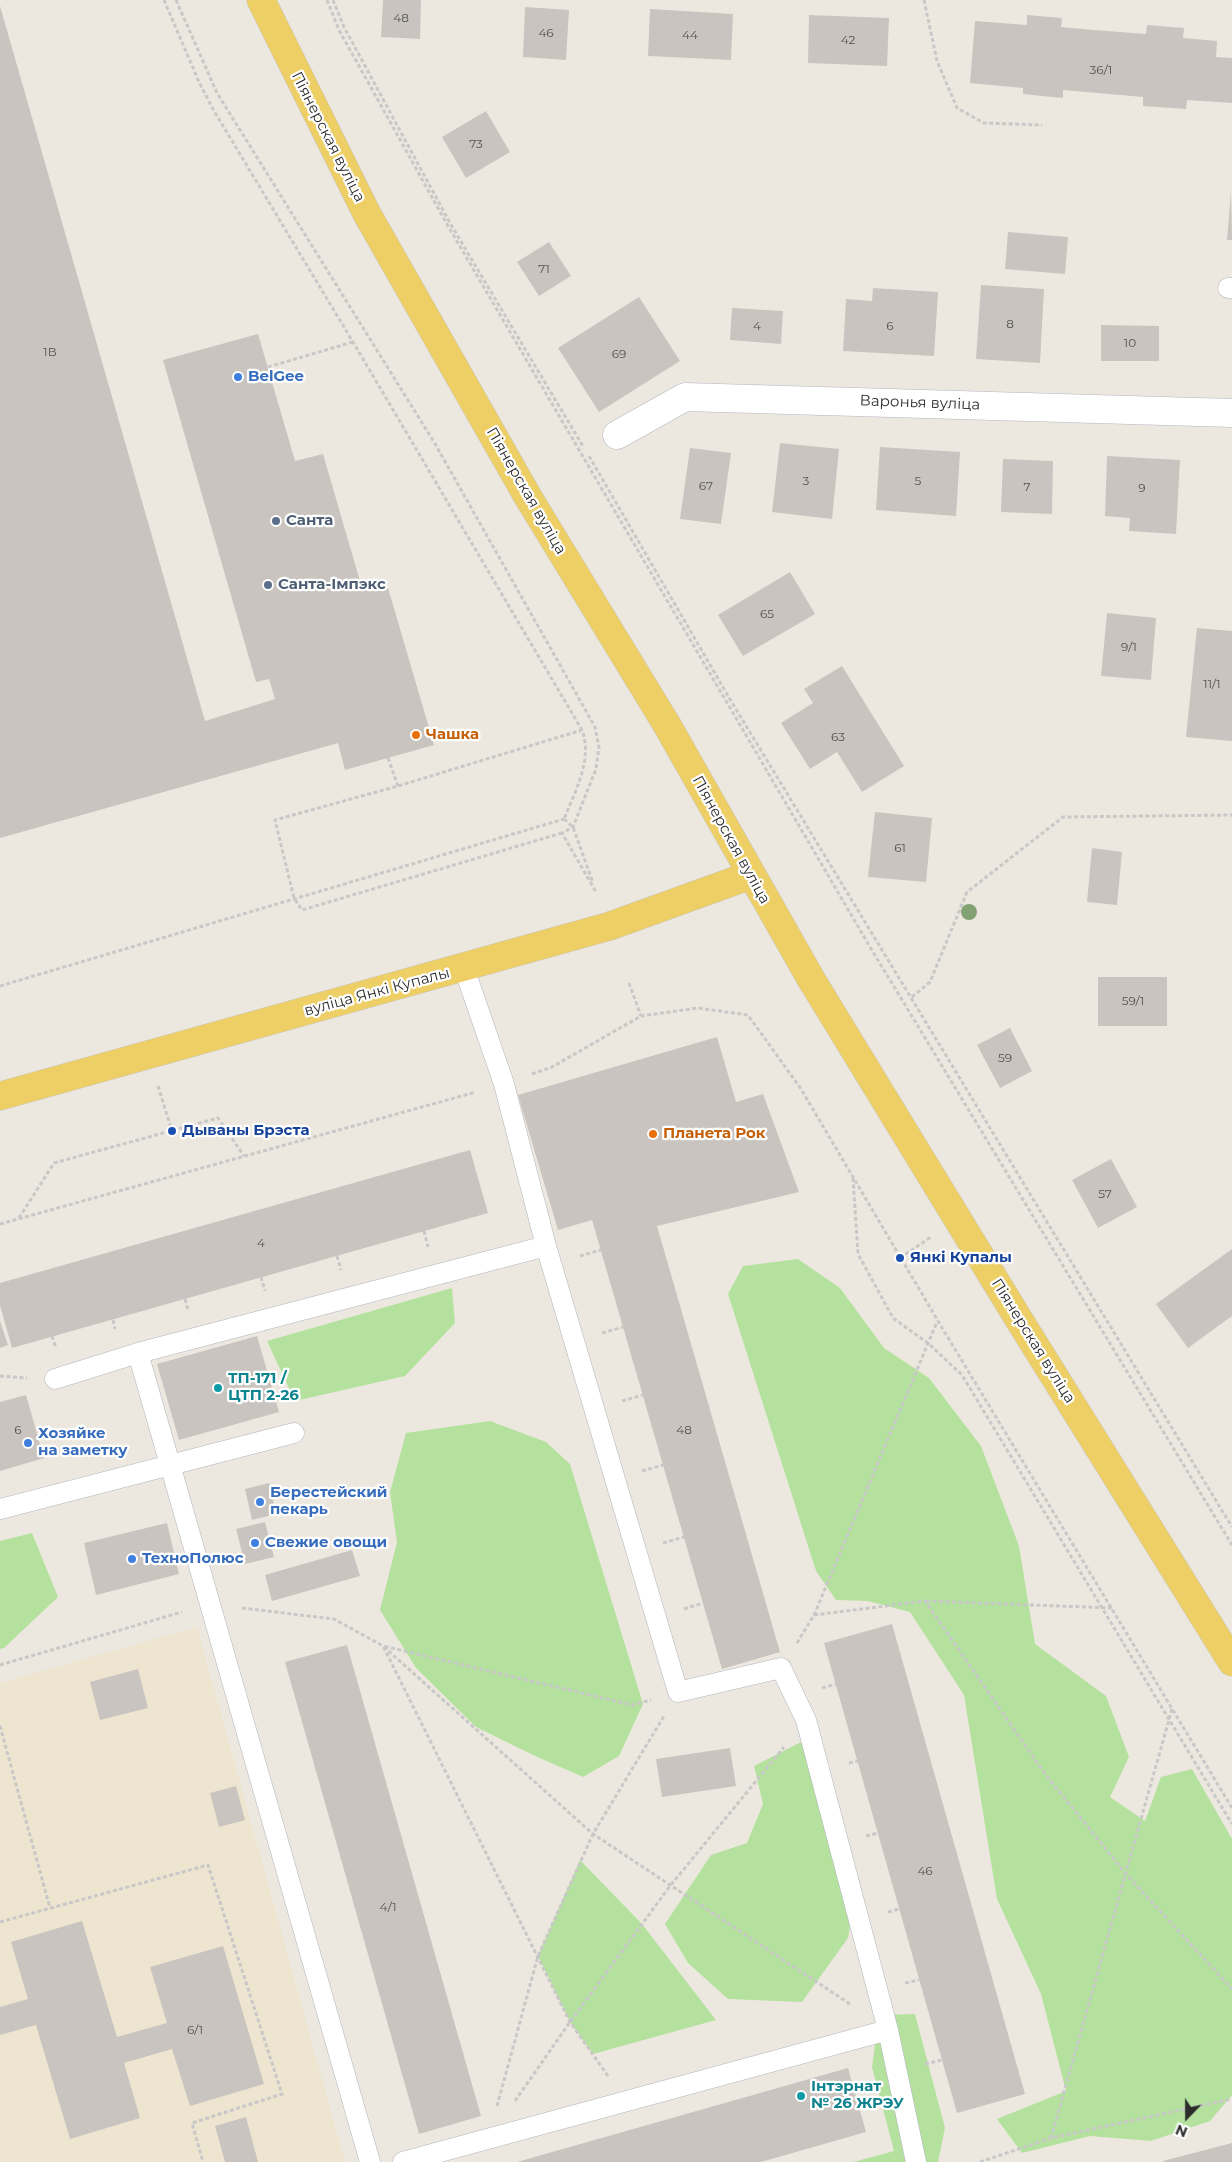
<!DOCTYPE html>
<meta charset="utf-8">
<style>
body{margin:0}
#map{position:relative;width:1232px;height:2162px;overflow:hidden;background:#ede8df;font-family:Montserrat,sans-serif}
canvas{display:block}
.north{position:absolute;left:1162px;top:2092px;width:50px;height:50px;-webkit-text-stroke:4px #fff;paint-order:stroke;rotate:202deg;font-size:14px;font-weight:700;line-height:20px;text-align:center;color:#2c2c2c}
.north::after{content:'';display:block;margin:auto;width:18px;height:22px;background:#2c2c2c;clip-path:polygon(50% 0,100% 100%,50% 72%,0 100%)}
</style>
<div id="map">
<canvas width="1232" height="2162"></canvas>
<div class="north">N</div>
</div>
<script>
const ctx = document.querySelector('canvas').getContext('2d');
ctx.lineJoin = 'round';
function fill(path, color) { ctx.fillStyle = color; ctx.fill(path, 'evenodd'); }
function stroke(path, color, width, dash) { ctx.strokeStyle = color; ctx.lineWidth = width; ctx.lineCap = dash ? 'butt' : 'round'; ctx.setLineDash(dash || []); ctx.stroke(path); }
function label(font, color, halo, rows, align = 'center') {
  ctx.font = font + ' Montserrat,sans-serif'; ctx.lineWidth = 4.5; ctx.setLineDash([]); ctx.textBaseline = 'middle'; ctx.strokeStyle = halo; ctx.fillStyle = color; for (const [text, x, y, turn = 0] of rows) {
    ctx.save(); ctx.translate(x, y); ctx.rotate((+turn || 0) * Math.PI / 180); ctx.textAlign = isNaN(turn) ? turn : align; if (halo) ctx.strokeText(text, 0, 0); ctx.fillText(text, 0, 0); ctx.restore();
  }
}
const education = new Path2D(`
 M197 1627 345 2162H0V1683Z`);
const green = new Path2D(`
 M798 1259 840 1288 884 1348 929 1378 981 1446 1019 1546 1035 1644 1106 1696 1129 1757 1110 1797 1145 1821 1161 1777 1192 1769 1232 1839V2095L1210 2121 1151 2141 1090 2136 1022 2153 997 2119 1066 2091 1041 1994 997 1899 964 1695 910 1612 868 1601 836 1600 816 1571 728 1294 743 1266Z
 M452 1288 455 1323 405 1376 295 1401 267 1341Z
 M490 1421 546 1442 570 1464 643 1704 619 1756 583 1777 533 1755 476 1727 416 1668 380 1610 397 1542 390 1492 406 1433Z
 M32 1533 58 1597 4 1648 0 1649V1541Z
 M803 1741 857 1882 848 1938 802 2002 728 1999 688 1963 665 1924 711 1855 747 1843 763 1804 754 1766Z
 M580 1860 642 1924 716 2020 593 2054 570 2022 538 1956Z
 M915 2014 945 2128 938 2162H853L894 2151 872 2067 879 2015Z`);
const building = new Path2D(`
 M383 0H421L420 39 381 37Z
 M0 6 205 721 275 699 269 679 256 682 163 360 258 334 295 461 323 454 362 588 386 581 434 745 345 770 338 743 0 838Z
 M525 7 569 10 566 60 523 57Z
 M650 9 733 14 731 60 648 56Z
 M809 15 889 18 887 66 808 63Z
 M1027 15 1062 18 1061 27 1094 30 1146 34 1147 25 1184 28 1183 38 1217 41 1216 57 1232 58V103L1187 100 1186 109 1143 106V97L1063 90V98L1042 96 1023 94V88L970 83 975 21 1027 25Z
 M486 111 510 152 466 178 442 137Z
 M1231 191 1232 240H1227L1229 217Z
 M1008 232 1068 237 1065 274 1005 269Z
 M549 242 571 276 539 296 517 262Z
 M981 285 1044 289 1040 363 976 359Z
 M873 288 938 292 934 356 843 351 846 299 872 301Z
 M639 297 680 361 599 412 558 348Z
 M732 308 783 311 781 344 730 340Z
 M1101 325 1159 326V361H1101Z
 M780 443 839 449 832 519 772 512Z
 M880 447 960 452 956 516 876 510Z
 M690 448 731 453 721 524 680 519Z
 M1107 456 1180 460 1176 534 1129 531 1130 518 1105 516Z
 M1003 459 1053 461 1052 514 1001 512Z
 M790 572 815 614 743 656 718 615Z
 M1107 613 1156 618 1151 680 1101 676Z
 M1197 628 1232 631V741L1186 737Z
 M842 666 904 766 862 792 837 752 810 769 781 723 813 703 804 689Z
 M875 812 932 818 926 882 868 877Z
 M1092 848 1122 852 1117 905 1087 902Z
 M1098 977H1167V1026H1098Z
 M1010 1028 1032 1071 1000 1088 977 1045Z
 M717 1037 736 1102 763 1094 799 1192 657 1226 780 1652 722 1669 592 1220 558 1230 518 1095Z
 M470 1150 488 1213 12 1348 0 1305V1283Z
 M1111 1159 1137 1207 1098 1228 1072 1180Z
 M1232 1249V1316L1188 1348 1156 1304Z
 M0 1321 8 1345 0 1348Z
 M257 1336 279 1412 179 1440 157 1364Z
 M26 1395 44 1458 0 1471V1402Z
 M269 1483 276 1514 252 1520 245 1489Z
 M265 1522 274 1557 245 1564 236 1529Z
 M167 1523 179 1574 96 1595 84 1543Z
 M352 1550 360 1576 272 1601 265 1575Z
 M892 1624 1025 2094 957 2113 824 1643Z
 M347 1645 481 2116 419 2134 285 1662Z
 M138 1669 148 1708 100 1720 90 1682Z
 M730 1748 736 1786 662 1797 656 1759Z
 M236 1786 245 1820 219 1827 210 1793Z
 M82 1921 117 2037 167 2023 150 1967 223 1946 264 2084 190 2106 172 2049 124 2063 140 2118 70 2139 36 2025 0 2035V2007L28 1999 11 1942Z
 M848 2068 866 2132 761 2162H517Z
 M246 2117 258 2162H225L215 2126Z
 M1232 2143V2162H1163V2161Z`);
const path = new Path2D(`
 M164 0 199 82 214 111 353 342 582 730C593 760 575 791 564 819
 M176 0 217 93 434 442 595 727 599 747 596 769 573 827 562 833 596 892
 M327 0 339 30 448 226 870 947 1232 1545
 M333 0 344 27 450 223 584 448
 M924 0 937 61 957 108 984 123 1042 125
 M268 367 353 342
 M589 456 731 701 1232 1527
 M388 758 398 786
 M564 819 573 827 593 883
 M562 833 302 910 294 898 275 820 398 786 582 730
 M629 983 641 1016
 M0 986 564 819
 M912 997 930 982 967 892 1063 817 1232 815
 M532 1074 552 1067 641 1016 698 1008 748 1015 801 1089 938 1321 1232 1808
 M158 1086 172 1131
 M853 1178 858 1254 893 1318 929 1344 962 1375 1232 1824
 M19 1218 54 1163 218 1118 244 1156
 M0 1224 476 1092
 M424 1231 428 1247
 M337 1256 341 1270
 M580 1256 601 1250
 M900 1258 931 1237
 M261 1277 265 1291
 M185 1299 188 1310
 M113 1320 115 1329
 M602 1333 623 1327
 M52 1336 56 1348
 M0 1376 27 1378
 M622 1401 643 1395
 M642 1471 663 1465
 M663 1543 684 1537
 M926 1601 1112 1608
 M242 1608 334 1619 383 1646 593 1834 850 2004
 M684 1609 703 1603
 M814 1615 925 1601 1045 1774 1126 1874 1232 1989
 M797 1643 814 1615 937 1322
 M0 1665 182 1612
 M822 1688 836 1684
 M0 1726 50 1908
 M849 1763 858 1761
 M866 1836 878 1833
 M888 1912 899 1909
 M0 1922 208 1865 282 2094 192 2123 203 2162
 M905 1983 919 1980
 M925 2064 942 2060
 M608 2076 570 2022 383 1646 632 1705 651 1700
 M515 2101 570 2022 670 1886 784 1747
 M497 2106 538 1956 593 1834 664 1716
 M1051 2138 1172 1709
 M980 2162 1051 2138 1232 2099`);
const lane = new Path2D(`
 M1228 288H1232
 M464 968 504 1084 546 1246 678 1692 781 1668 806 1720 888 2030 916 2162
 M138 1353 370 2162
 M55 1379 138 1353 546 1246
 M0 1509 294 1433
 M403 2162 888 2030`);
const street = new Path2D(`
 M617 435 685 397 1232 413`);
const primary = new Path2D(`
 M261 0 367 214 528 497 667 725 811 979 1018 1318 1232 1662
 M0 1096 610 926 751 875`);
const trees = [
 [969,912]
];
const markers = [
 [238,377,5,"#3f7fe0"],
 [276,521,5,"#5c6f8a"],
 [268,585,5,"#5c6f8a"],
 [416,735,5,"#e8710a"],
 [172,1131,5,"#1a4fb4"],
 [653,1134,5,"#e8710a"],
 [900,1258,5,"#1a4fb4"],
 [218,1388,5,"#0f9aa8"],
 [28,1443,5,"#3f7fe0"],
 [260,1502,5,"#3f7fe0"],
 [255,1543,5,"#3f7fe0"],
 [132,1559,5,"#3f7fe0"],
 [801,2096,5,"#0f9aa8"]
];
const numberNames = [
 ["48",401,18],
 ["46",546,33],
 ["44",690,35],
 ["42",848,40],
 ["36/1",1101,70],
 ["73",476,144],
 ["71",544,269],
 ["8",1010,324],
 ["4",757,326],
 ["6",890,326],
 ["10",1130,343],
 ["1В",50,352],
 ["69",619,354],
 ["3",806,481],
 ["5",918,481],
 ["67",706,486],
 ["7",1027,487],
 ["9",1142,488],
 ["65",767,614],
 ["9/1",1129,647],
 ["11/1",1212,684],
 ["63",838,737],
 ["61",900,848],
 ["59/1",1133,1001],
 ["59",1005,1058],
 ["57",1105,1194],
 ["4",261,1243],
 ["6",18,1430],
 ["48",684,1430],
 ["46",925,1871],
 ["4/1",388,1907],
 ["6/1",195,2030]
];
const streetNames = [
 ["Піянерская вуліца",328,137,63],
 ["Варонья вуліца",920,403,2],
 ["Піянерская вуліца",526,491,60],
 ["Піянерская вуліца",731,840,61],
 ["вуліца Янкі Купалы",377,992,-15],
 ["Піянерская вуліца",1033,1341,58]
];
const shopNames = [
 ["BelGee",248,377],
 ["Хозяйке",38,1434],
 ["на заметку",38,1451],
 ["Берестейский",270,1493],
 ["пекарь",270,1510],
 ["Свежие овощи",265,1543],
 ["ТехноПолюс",142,1559]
];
const serviceNames = [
 ["Санта",286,521],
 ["Санта-Імпэкс",278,585]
];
const foodNames = [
 ["Чашка",426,735],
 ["Планета Рок",663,1134]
];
const transitNames = [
 ["Дываны Брэста",182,1131],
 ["Янкі Купалы",910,1258]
];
const cultureNames = [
 ["ТП-171 /",228,1379],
 ["ЦТП 2-26",228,1396],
 ["Інтэрнат",811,2087],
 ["№ 26 ЖРЭУ",811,2104]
];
fill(education, '#eee5d0');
fill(green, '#b4e29e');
fill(building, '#c9c4bf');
stroke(lane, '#b3b5bf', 21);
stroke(street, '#b3b5bf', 29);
stroke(primary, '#c8c8c8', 29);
stroke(path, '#c8c8c8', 3, [4, 2.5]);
stroke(lane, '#fff', 20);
stroke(street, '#fff', 28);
stroke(primary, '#edcf65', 28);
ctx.fillStyle = '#83a274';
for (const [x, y] of trees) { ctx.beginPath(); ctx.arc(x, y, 8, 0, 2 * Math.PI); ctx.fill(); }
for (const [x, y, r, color] of markers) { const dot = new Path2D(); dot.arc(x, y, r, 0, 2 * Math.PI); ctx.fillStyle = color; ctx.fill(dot); stroke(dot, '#fff', 2); }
label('12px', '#535251', null, numberNames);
label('15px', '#2c2c2c', '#fff', streetNames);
label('bold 15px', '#366cbe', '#fff', shopNames, 'left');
label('bold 15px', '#4e5e75', '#fff', serviceNames, 'left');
label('bold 15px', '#c56008', '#fff', foodNames, 'left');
label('bold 15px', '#164399', '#fff', transitNames, 'left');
label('bold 15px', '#0d838f', '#fff', cultureNames, 'left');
</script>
